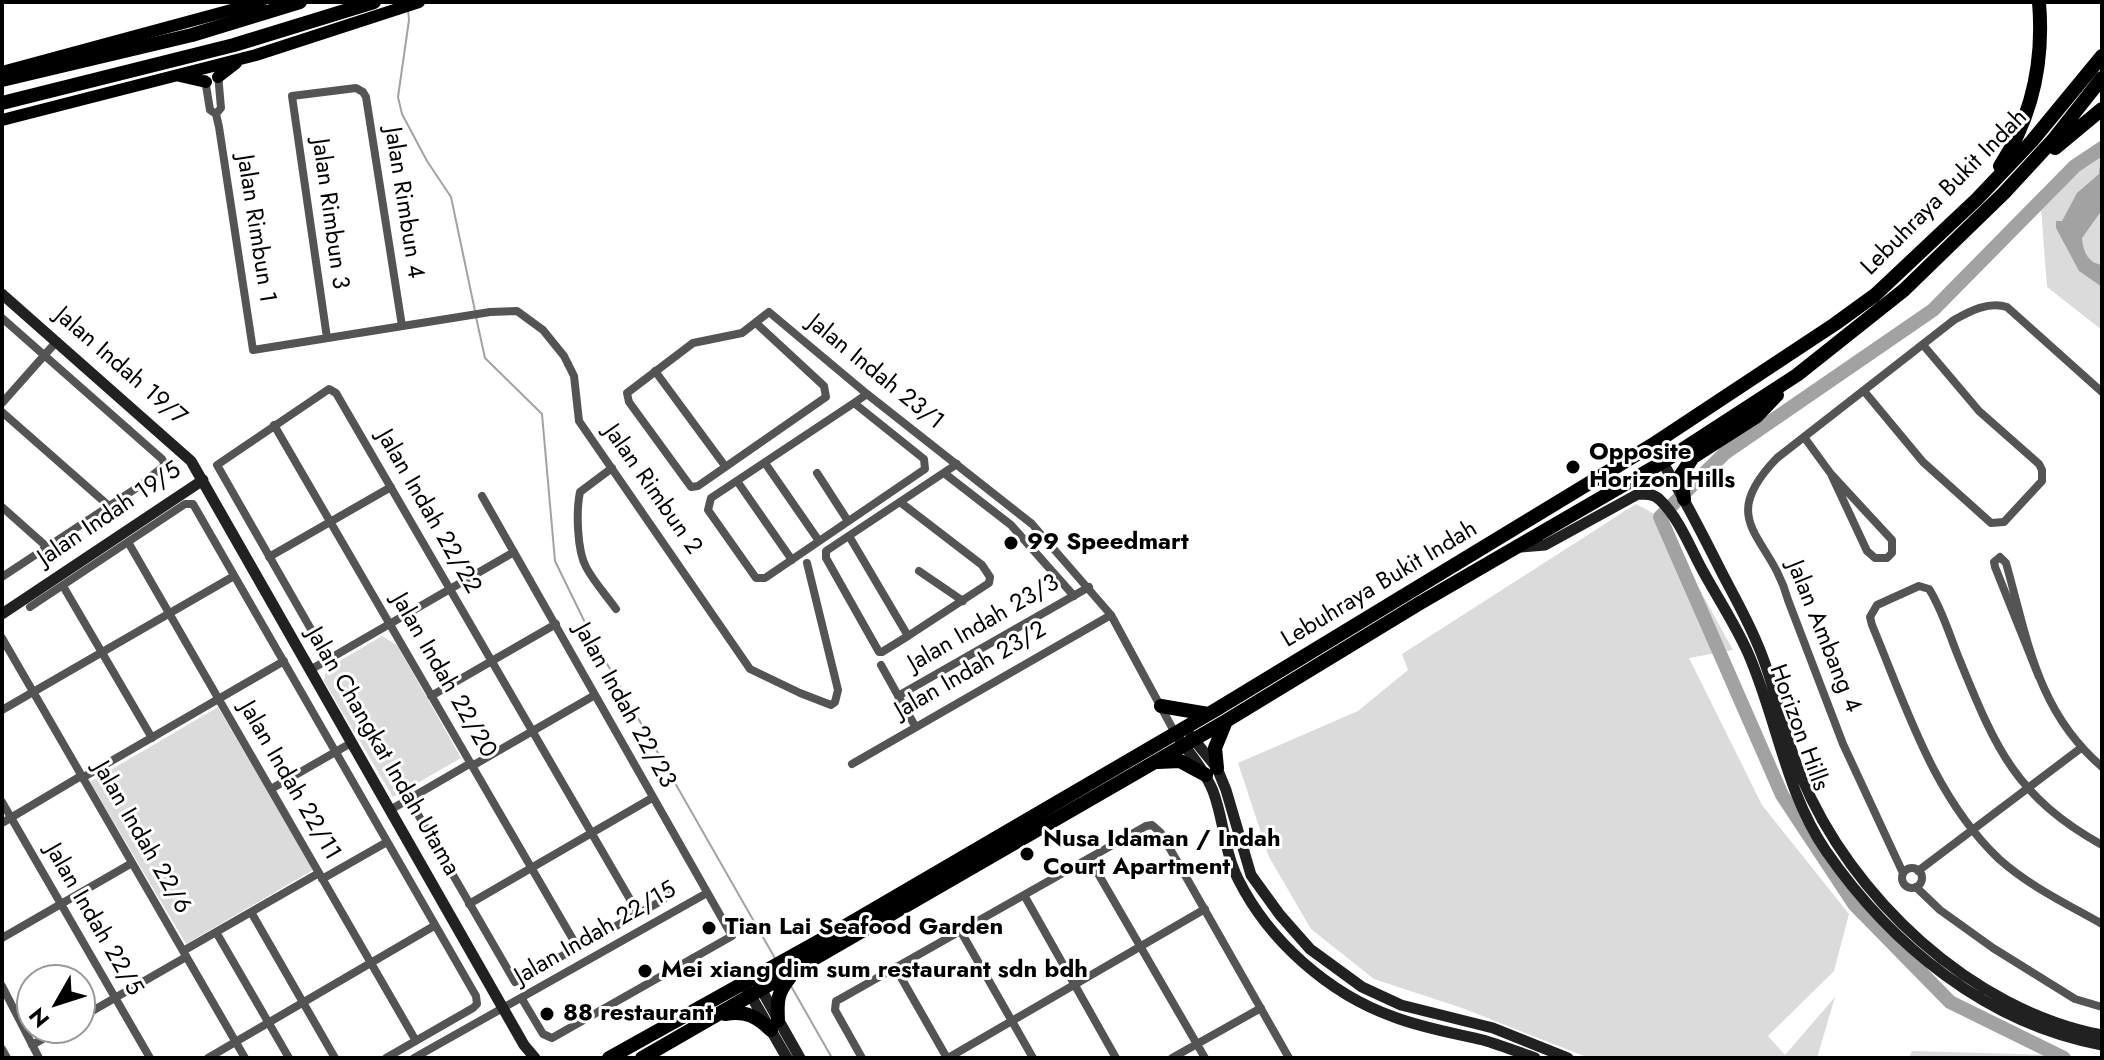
<!DOCTYPE html>
<style>
body{margin:0}
#map{position:relative;width:2104px;height:1060px;overflow:hidden;background:#fff;font-family:Jost,sans-serif}
canvas{display:block}
.frame{position:absolute;inset:0;border:4px solid #000;pointer-events:none}
.north{position:absolute;left:16px;top:964px;width:80px;height:80px;box-sizing:border-box;background:#fff;border:2px solid #999;border-radius:50%;rotate:231deg;font-size:22px;font-weight:700;line-height:32px;text-align:center;color:#000}
.north::after{content:'';display:block;margin:auto;width:28px;height:36px;background:#000;clip-path:polygon(50% 0,100% 100%,50% 72%,0 100%)}
</style>
<div id="map">
<canvas width="2104" height="1060"></canvas>
<div class="frame"></div>
<div class="north">N</div>
</div>
<script>
const ctx = document.querySelector('canvas').getContext('2d');
ctx.lineJoin = 'round';
function fill(path, color) { ctx.fillStyle = color; ctx.fill(path, 'evenodd'); }
function stroke(path, color, width, dash) { ctx.strokeStyle = color; ctx.lineWidth = width; ctx.lineCap = dash ? 'butt' : 'round'; ctx.setLineDash(dash || []); ctx.stroke(path); }
function label(font, color, halo, rows, align = 'center') {
  ctx.font = font + ' Jost,sans-serif'; ctx.lineWidth = 6; ctx.setLineDash([]); ctx.textBaseline = 'middle'; ctx.strokeStyle = halo; ctx.fillStyle = color; for (const [text, x, y, turn = 0] of rows) {
    ctx.save(); ctx.translate(x, y); ctx.rotate((+turn || 0) * Math.PI / 180); ctx.textAlign = isNaN(turn) ? turn : align; if (halo) ctx.strokeText(text, 0, 0); ctx.fillText(text, 0, 0); ctx.restore();
  }
}
const green = new Path2D(`
 M2102 147V330L2047 287 2041 207 2081 165Z
 M1636 504 1660 517 1733 650 1689 658 1762 805 1849 914 1834 971 1768 1036 1785 1055 1835 997 1817 1058H1589L1462 1008 1374 979 1311 929 1269 857 1238 763 1358 711 1408 670 1402 654Z
 M382 636 397 645 461 758 393 797 324 681 326 669Z
 M218 707 313 870 186 944 90 782Z
 M1912 1051 2055 1055 2064 1058H1909Z`);
const water = new Path2D(`
 M2100 164H2102V210L2082 238C2083 251 2088 263 2102 265V287L2079 271 2056 228V221H2062L2077 193 2099 174Z`);
const stream = new Path2D(`
 M408 10 409 20 398 97 402 114 427 161 451 197 475 311
 M476 317 485 358 542 414 555 561 594 641 776 960
 M791 986 832 1058`);
const river = new Path2D(`
 M2064 1058 1950 1002 1854 904 1782 795 1660 517 1725 453 1933 310 2075 166 2102 148`);
const street = new Path2D(`
 M205 79 210 110 216 114 219 127 253 350 490 312 517 311 543 330 564 356 574 376 579 421 750 669 800 693 831 705 835 702 838 690 807 563
 M216 114 221 108 218 74
 M2 318 162 459 165 465 138 487 2 577
 M757 324 824 386 826 397 698 486 691 487 629 402 627 393 693 343 742 333 769 312 867 394 1032 524 1111 615 1175 733
 M327 338 292 96 356 88 363 92 366 97 402 326
 M655 371 725 466
 M1864 391 1923 462 1991 523 2004 522 2042 481V470L2039 464 1979 411 1924 346
 M2 403 57 341
 M854 403 924 459 925 469 765 578H756L708 510 711 498 854 403 867 394
 M2 412 109 506
 M274 425 578 948
 M1804 437 1831 474 1867 551 1875 558H1887L1892 553V540L1831 474
 M765 463 819 541
 M612 468 580 492C576 511 577 550 586 567 594 582 606 595 616 609
 M817 473 848 521
 M944 473 1011 525 1074 596
 M737 481 792 560
 M482 496 732 936 552 1038 543 1034 522 999
 M2 507 47 547
 M849 536 908 636 989 583 990 577 982 565 900 502
 M128 542 416 1041
 M269 557 391 487
 M919 571 963 601
 M63 586 152 738
 M30 607 185 504H193L476 996 477 1004 473 1008 386 1058
 M908 636 882 652H879L826 558V551L957 464
 M2 638 245 1058
 M328 659 217 465 329 389 336 393 638 913
 M881 665 915 726
 M310 670 514 552
 M2039 677 1995 567 1994 562 2000 557 2006 563C2028 641 2037 711 2102 767
 M431 696 556 624
 M898 696 1089 587
 M2 710 234 576
 M852 764 1111 615
 M472 766 595 695
 M82 778 284 661
 M271 789 351 743
 M409 799 515 982 663 900 667 895 665 889
 M2 802 150 1058
 M390 810 471 763
 M2 823 81 776
 M2102 845C2013 795 1995 746 1958 656 1949 634 1942 609 1929 589L1919 586 1877 605 1870 617 1872 625C1906 706 1933 796 1999 859 2029 886 2067 904 2102 924
 M1089 858 1205 1058
 M1902 878a10 10 0 1 1 20 0a10 10 0 1 1-20 0Z
 M1918 871 2081 748
 M1903 873 1843 744 1788 600C1771 535 1714 523 1777 458L1954 320C1970 311 1989 301 2007 307L2102 392
 M322 879 387 842
 M1916 887 1940 910 1993 948 2075 999 2102 1007
 M1024 895 1116 1058
 M469 904 652 798
 M251 912 335 1058
 M960 930 1033 1058
 M216 932 289 1058
 M2 938 132 863
 M183 951 319 873
 M895 967 947 1058
 M2 986 39 1058
 M80 1018 186 957
 M32 1045 62 1028
 M2 1049 7 1058
 M208 1058 434 926
 M414 1058 707 893
 M862 1058 835 1010 836 1001 840 999 1146 826 1152 825 1161 833 1289 1058
 M948 1058 1205 909
 M1172 1058 1261 1008`);
const secondary = new Path2D(`
 M2 294 191 461 524 1045 535 1058
 M1652 445C1678 486 1700 529 1722 573 1734 596 1747 619 1757 643 1776 686 1783 733 1801 776 1851 897 1971 1010 2102 1035
 M1521 547 1545 545 1638 494C1648 494 1654 494 1660 500 1680 519 1691 550 1704 573 1719 600 1736 626 1748 653 1777 719 1785 791 1826 851 1891 945 1987 1024 2102 1045
 M2 614 203 480
 M1191 736 1217 768 1226 790 1251 875 1280 915 1310 949 1362 987 1401 1005 1493 1028 1568 1058
 M1180 740C1193 757 1205 772 1213 791 1224 820 1224 851 1238 879 1269 941 1329 994 1394 1017 1423 1028 1453 1033 1483 1040 1500 1045 1518 1052 1535 1058
 M757 982 800 1058
 M747 989 787 1058`);
const primary = new Path2D(`
 M2 72 261 2
 M180 76 206 82
 M218 77 236 63
 M2 120 256 55 419 2`);
const highway = new Path2D(`
 M2 80 192 35 300 2
 M2 103 234 45 374 2
 M2055 148 2102 109
 M2000 166C2033 116 2044 61 2039 2
 M1684 499 1681 475 1693 457 1757 416 1777 395
 M1161 706 1208 714
 M1158 762 1180 761 1206 775
 M1217 768 1215 748 1226 721
 M725 1014C746 1010 757 1017 771 1030
 M778 1021C777 1001 777 993 790 977
 M609 1058 828 936 1217 709 1652 445 1835 324 1875 295 1977 199 2032 141 2102 56
 M642 1058 1226 721 1420 603 1663 462 1797 375 1904 290 2004 193 2053 140 2102 78`);
const markers = [
 [1573,467,8,"#000"],
 [1011,543,8,"#000"],
 [1027,854,8,"#000"],
 [709,928,8,"#000"],
 [645,971,8,"#000"],
 [547,1014,8,"#000"]
];
const streetNames = [
 ["Lebuhraya Bukit Indah",1945,193,-45],
 ["Jalan Rimbun 4",403,203,81],
 ["Jalan Rimbun 3",329,214,82],
 ["Jalan Rimbun 1",255,229,81],
 ["Jalan Indah 19/7",120,367,41],
 ["Jalan Indah 23/1",875,373,39],
 ["Jalan Rimbun 2",652,490,55],
 ["Jalan Indah 22/22",428,512,60],
 ["Jalan Indah 19/5",110,515,-34],
 ["Lebuhraya Bukit Indah",1380,585,-31],
 ["Jalan Indah 23/3",984,624,-30],
 ["Jalan Ambang 4",1823,637,68],
 ["Jalan Indah 23/2",971,671,-30],
 ["Jalan Indah 22/20",443,676,60],
 ["Jalan Indah 22/23",624,706,61],
 ["Horizon Hills",1798,728,70],
 ["Jalan Changkat Indah Utama",382,752,60],
 ["Jalan Indah 22/11",289,781,60],
 ["Jalan Indah 22/6",141,838,60],
 ["Jalan Indah 22/5",93,920,60],
 ["Jalan Indah 22/15",596,934,-30]
];
const poiNames = [
 ["Opposite",1589,453],
 ["Horizon Hills",1589,481],
 ["99 Speedmart",1027,543],
 ["Nusa Idaman / Indah",1043,840],
 ["Court Apartment",1043,868],
 ["Tian Lai Seafood Garden",725,928],
 ["Mei xiang dim sum restaurant sdn bdh",661,971],
 ["88 restaurant",563,1014]
];
fill(green, '#dbdbdb');
fill(water, '#a2a2a2');
stroke(stream, '#a2a2a2', 2);
stroke(river, '#a2a2a2', 14);
stroke(street, '#545454', 8);
stroke(secondary, '#212121', 11);
stroke(primary, '#000', 12);
stroke(highway, '#000', 14);
for (const [x, y, r, color] of markers) { const dot = new Path2D(); dot.arc(x, y, r, 0, 2 * Math.PI); ctx.fillStyle = color; ctx.fill(dot); stroke(dot, '#fff', 3); }
label('24px', '#000', '#fff', streetNames);
label('bold 24px', '#000', '#fff', poiNames, 'left');
</script>
